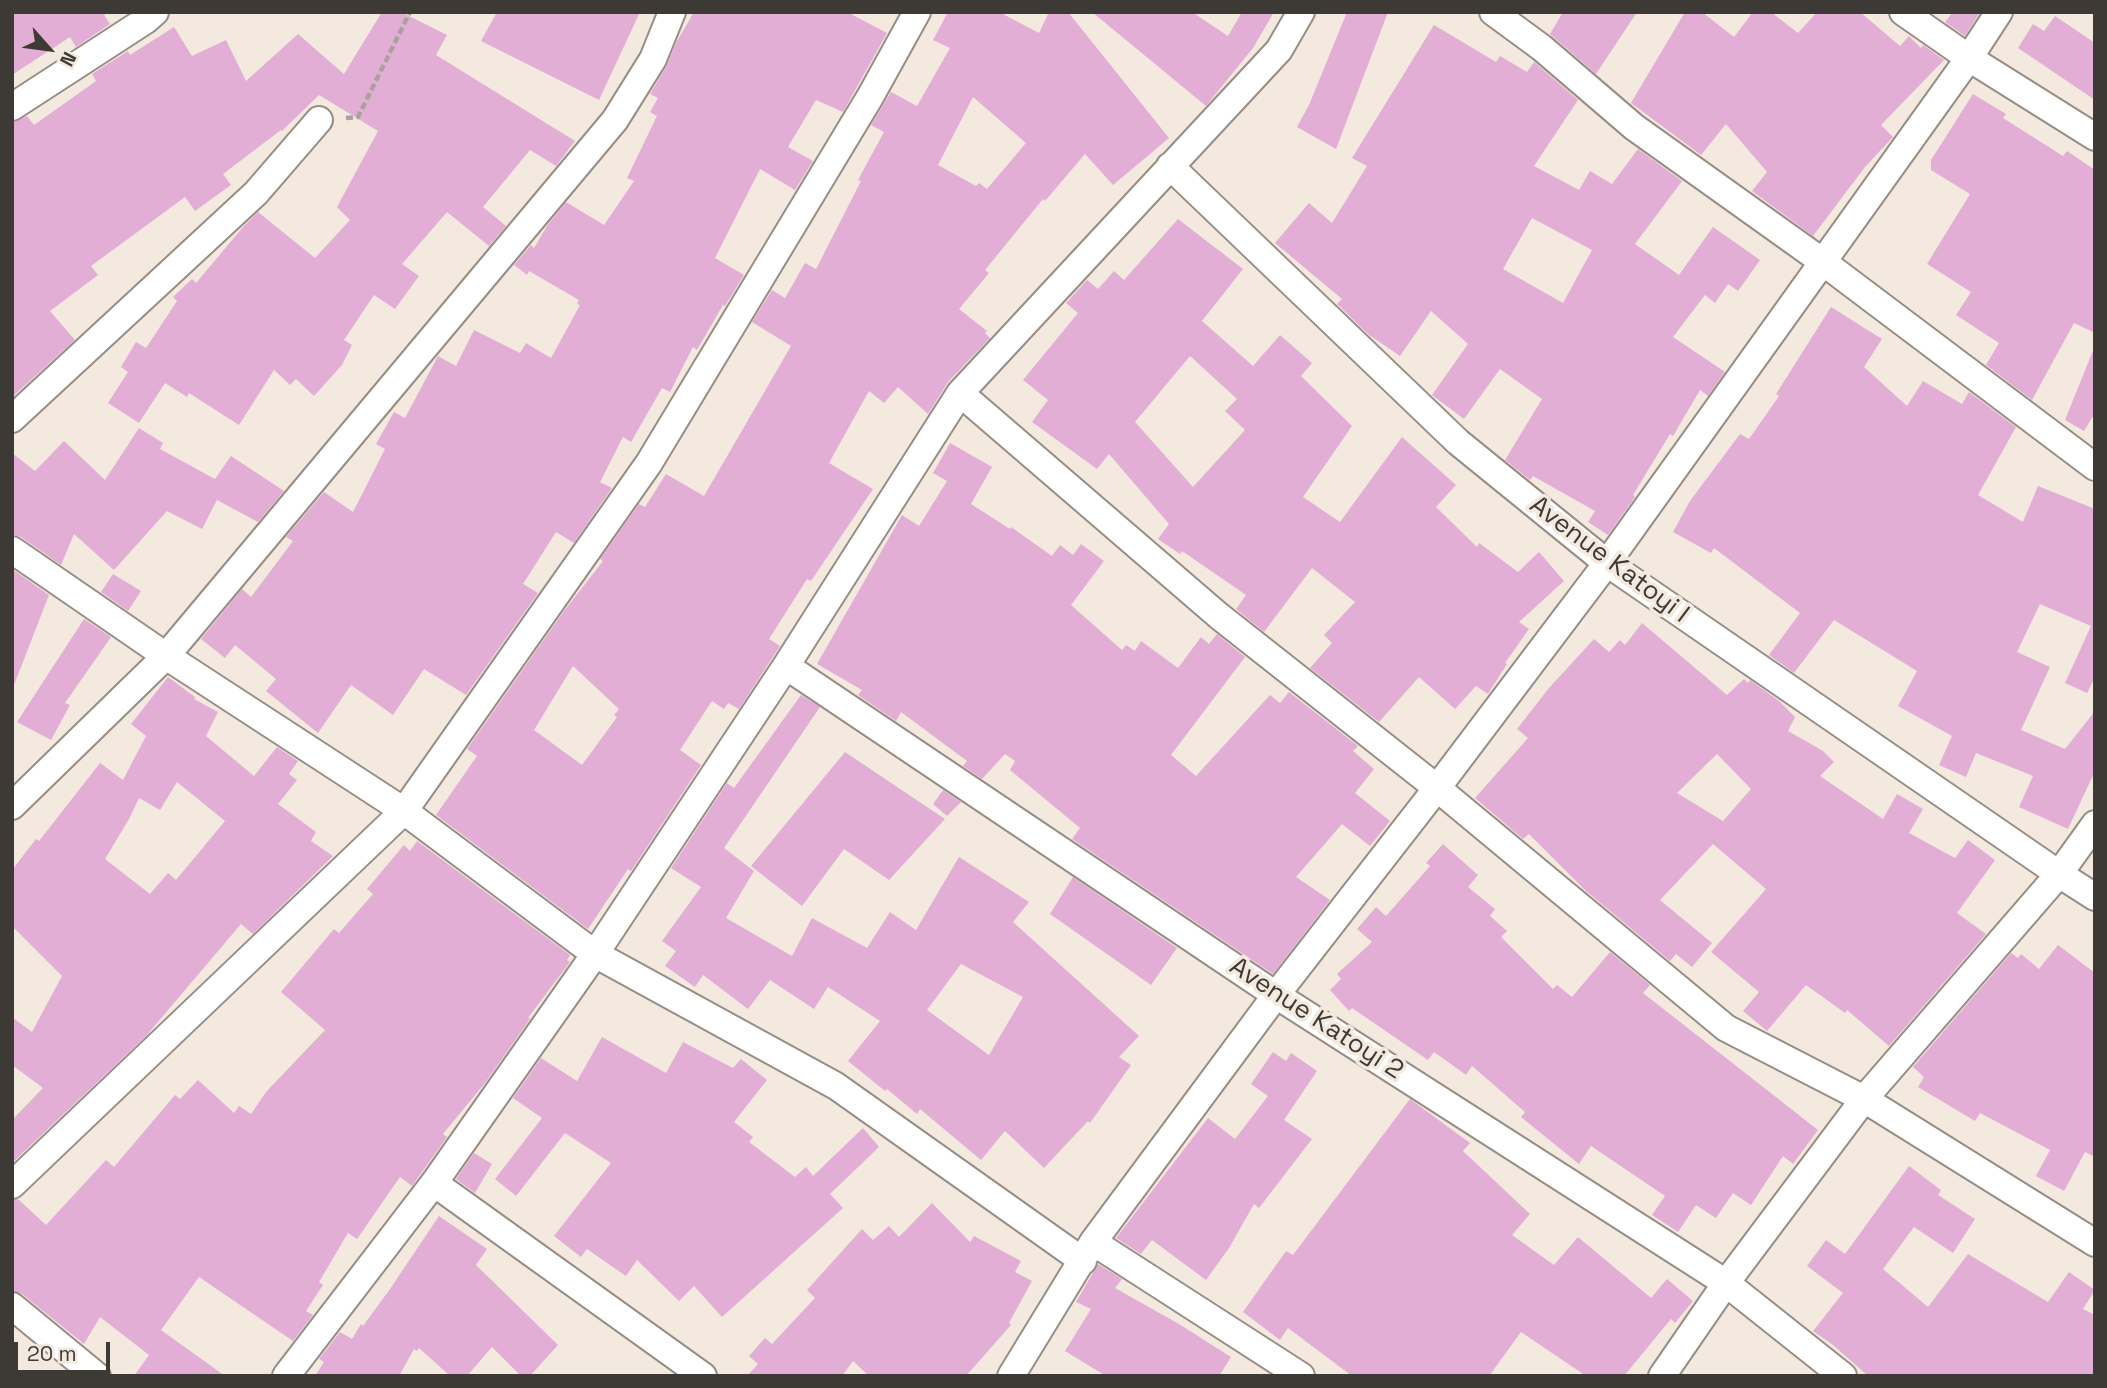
<!DOCTYPE html>
<style>
body{margin:0}
#map{position:relative;width:2107px;height:1388px;overflow:hidden;background:#f3e9df;font-family:"Space Grotesk",sans-serif}
canvas{display:block}
.frame{position:absolute;inset:0;border:14px solid #3d3935;pointer-events:none}
.north{position:absolute;left:14px;top:14px;width:70px;height:70px;-webkit-text-stroke:5px #f3e9df;paint-order:stroke;rotate:118deg;font-size:19px;font-weight:700;line-height:28px;text-align:center;color:#3d3935}
.north::after{content:'';display:block;margin:auto;width:24px;height:32px;background:#3d3935;clip-path:polygon(50% 0,100% 100%,50% 72%,0 100%)}
.scale{position:absolute;left:14px;top:1342px;width:96px;height:32px;box-sizing:border-box;border:4px solid #3d3935;border-top:0;padding-left:9px;font-size:21px;line-height:24px;white-space:nowrap;color:#3d3935;-webkit-text-stroke:5px #f3e9df;paint-order:stroke}
</style>
<div id="map">
<canvas width="2107" height="1388"></canvas>
<div class="frame"></div>
<div class="north">N</div>
<div class="scale">20 m</div>
</div>
<script>
const ctx = document.querySelector('canvas').getContext('2d');
ctx.lineJoin = 'round';
function fill(path, color) { ctx.fillStyle = color; ctx.fill(path, 'evenodd'); }
function stroke(path, color, width, dash) { ctx.strokeStyle = color; ctx.lineWidth = width; ctx.lineCap = dash ? 'butt' : 'round'; ctx.setLineDash(dash || []); ctx.stroke(path); }
function label(font, color, halo, rows, align = 'center') {
  ctx.font = font + ' "Space Grotesk",sans-serif'; ctx.lineWidth = 7; ctx.setLineDash([]); ctx.textBaseline = 'middle'; ctx.strokeStyle = halo; ctx.fillStyle = color; for (const [text, x, y, turn = 0] of rows) {
    ctx.save(); ctx.translate(x, y); ctx.rotate((+turn || 0) * Math.PI / 180); ctx.textAlign = isNaN(turn) ? turn : align; if (halo) ctx.strokeText(text, 0, 0); ctx.fillText(text, 0, 0); ctx.restore();
  }
}
const building = new Path2D(`
 M12 12H108L104 15 110 24 76 47 70 37 12 75Z
 M382 12H401L447 35 436 55 575 141 556 166 530 150 483 207 506 226 489 246 447 212 402 264 419 276 395 309 374 295 344 340 352 345 342 365 314 396 296 379 290 385 274 370 239 425 189 393 187 397 165 383 139 423 108 403 128 372 121 367 136 342 146 348 177 301 173 297 192 279 196 283 243 227 258 212 315 258 350 220 337 207 378 131 319 95 282 131 281 130 223 174 231 185 195 211 185 197 91 266 98 275 50 311 75 340 12 397V123L27 116 34 125 96 81 92 74 128 51 130 55 174 27 192 56 226 40 246 81 298 34 344 74Z
 M497 12H640L599 100 481 41Z
 M694 12H847L887 33 843 112 816 100 788 147 813 161 795 190 760 169 715 258 744 275 725 306 723 305 697 350 693 347 670 392 662 388 631 442 623 437 600 482 612 488 574 543 556 532 523 584 538 593 466 695 424 669 393 715 351 685 318 733 266 691 276 679 235 645 225 658 201 639 242 589 251 597 293 541 286 537 324 492 353 512 385 449 376 444 394 412 405 418 438 356 456 366 474 330 520 353 526 343 551 358 580 305 577 304 579 300 529 271 527 275 514 265 531 245 534 248 547 226 566 202 604 225 634 181 627 178 657 116 650 112 658 98 650 94 666 67 677 41Z
 M948 12H999L1039 33 1049 12H1068L1169 138 1113 185 1085 154 1045 201 1043 199 985 270 989 273 959 309 987 331 985 333 990 338 948 382 928 414 898 387 884 403 869 391 829 463 873 489 811 581 807 579 769 639 780 646 739 709 728 703 724 709 712 701 680 750 701 765 631 871 628 869 588 929 436 815 477 756 467 749 564 611 603 561 600 559 639 504 645 507 666 474 704 496 791 346 752 322 772 290 785 298 805 263 816 269 861 181 858 180 884 132 871 125 891 92 917 106 950 48 933 40ZM973 97 1026 143 987 189 979 183 976 186 938 165ZM573 666 619 709 614 715 617 717 582 765 534 730Z
 M1092 12H1192L1228 36 1242 12H1274L1253 48 1206 106Z
 M1347 12H1388L1336 149 1297 127 1309 105Z
 M1563 12H1637L1596 74 1550 34Z
 M1685 12H1702L1734 37 1753 12H1771L1798 33 1817 12H1860L1900 46 1909 36 1921 48 1923 45 1944 60 1881 125 1893 137 1865 167 1813 236 1752 191 1767 172 1726 124 1701 155 1631 103Z
 M1953 12H1980L1965 36 1945 22Z
 M2055 16 2095 43V100L2018 48 2033 24 2044 31Z
 M1434 25 1496 62 1500 56 1527 72 1534 62 1578 100 1534 166 1579 190 1590 171 1612 184 1638 149 1682 181 1635 244 1679 275 1713 227 1760 260 1738 291 1728 284 1715 303 1705 295 1673 337 1725 372 1708 396 1700 390 1673 436 1670 434 1633 495 1635 497 1608 535 1588 522 1595 511 1533 476 1530 480 1505 460 1542 399 1500 369 1464 419 1432 395 1468 344 1431 311 1400 356 1369 335 1337 304 1342 299 1275 243 1309 203 1332 223 1367 166 1352 158ZM1532 218 1592 250 1563 303 1503 269Z
 M1973 94 2006 114 2003 118 2063 156 2067 151 2095 170V333L2074 323 2032 400 1986 365 1999 343 1956 315 1971 292 1927 264 1970 194 1931 170V160Z
 M1178 219 1243 269 1202 321 1253 366 1280 335 1312 363 1301 376 1352 426 1303 497 1340 522 1402 437 1456 485 1436 507 1477 547 1479 543 1518 572 1539 552 1564 581 1519 622 1529 629 1505 663 1507 664 1488 694 1476 686 1455 709 1419 677 1379 722 1310 668 1332 643 1324 635 1355 602 1312 568 1264 632 1236 609 1246 595 1182 551 1180 554 1158 539 1169 524 1109 454 1097 469 1032 422 1048 400 1023 380 1078 313 1066 303 1087 280 1098 289 1114 271 1124 280ZM1190 356 1237 399 1225 411 1245 430 1193 487 1135 422Z
 M1831 307 1882 339 1864 367 1907 406 1923 381 1962 404 1969 392 2016 427 1978 495 2023 522 2038 486 2095 509V677L2087 693 2065 683 2091 626 2040 604 2017 652 2050 667 2021 730 2065 749 2095 711V771L2068 829 2019 807 2033 776 1976 753 1966 777 1939 765 1952 736 1898 706 1917 671 1834 620 1794 673 1769 655 1800 613 1714 548 1711 553 1673 532 1690 501 1740 434 1749 439 1779 396 1776 394Z
 M2094 348 2095 413 2084 431 2065 420Z
 M139 428 163 443 160 449 215 479 231 456 284 491 258 522 217 500 202 529 167 511 114 570 74 534 61 565 21 537 12 534V453L35 471 64 441 105 480Z
 M950 443 992 467 971 504 1010 529 1011 527 1052 556 1060 545 1073 555 1081 544 1104 561 1071 605 1122 650 1126 645 1135 651 1141 641 1178 668 1201 637 1209 644 1217 634 1245 657 1171 755 1196 776 1270 695 1280 703 1289 692 1358 746 1353 751 1374 769 1355 793 1390 821 1370 846 1342 824 1296 877 1330 900 1273 974 1072 839 1080 828 1010 770 1015 761 1005 754 982 779 963 766 967 761 901 712 896 721 858 695 862 690 817 664 902 515 919 526 947 481 933 473Z
 M12 569 49 595 14 685 12 684Z
 M113 574 141 591 128 611 101 592Z
 M84 619 111 637 65 703 70 705 51 740 17 722Z
 M1642 623 1727 695 1744 679 1748 683 1750 680 1779 701 1795 717 1788 731 1823 751 1834 762 1820 776 1883 819 1897 794 1923 809 1909 833 1955 858 1968 840 1995 860 1957 913 1986 934 1889 1046 1847 1010 1845 1013 1806 985 1767 1031 1743 1011 1759 992 1711 952 1766 889 1713 844 1660 900 1712 943 1692 967 1676 954 1670 961 1586 891 1529 834 1523 839 1475 798 1528 738 1517 729 1549 688 1594 639 1609 652 1620 640 1625 645ZM1717 754 1751 789 1723 821 1677 793Z
 M168 677 195 697 194 699 218 712 206 736 254 776 277 747 298 761 289 774 297 780 278 804 316 832 311 841 333 856 253 934 241 924 146 1036 12 1163V1120L43 1088 12 1065V1017L32 1032 62 976 12 926V870L36 839 39 841 100 763 123 780 146 736 131 724ZM177 782 225 821 176 880 168 873 150 894 105 859 129 819 139 798 160 810Z
 M801 695 820 707 724 848 754 871 726 918 792 956 812 918 867 948 890 912 916 930 959 857 1029 902 1013 922 1139 1036 1119 1057 1131 1065 1090 1123 1088 1121 1044 1168 1005 1131 981 1160 920 1109 917 1114 887 1089 885 1091 848 1061 880 1021 828 987 814 1009 770 980 748 1009 703 975 695 987 665 966 676 951 662 941 701 887 671 868 727 783 734 788ZM961 964 1023 997 989 1055 927 1010Z
 M845 752 945 819 889 880 844 849 802 906 751 866Z
 M943 790 961 802 947 816 933 804Z
 M417 841 570 955 567 960 570 962 528 1018 530 1019 485 1083 443 1134 447 1137 412 1186 400 1177 357 1239 348 1233 319 1282 323 1285 306 1311 313 1315 293 1341 199 1277 161 1330 225 1376H134L149 1355 100 1317 84 1344 22 1294 12 1291V1200L18 1199 46 1225 106 1160 114 1167 175 1095 180 1099 198 1080 234 1113 239 1106 251 1114 266 1092 325 1030 281 992 334 929 339 933 373 894 367 889 404 845 410 851Z
 M1443 844 1478 875 1468 887 1495 909 1490 916 1507 931 1501 937 1553 989 1557 985 1572 997 1610 952 1650 985 1643 993 1818 1130 1793 1164 1783 1156 1751 1205 1733 1193 1716 1218 1696 1205 1678 1232 1652 1215 1665 1196 1591 1146 1579 1164 1521 1117 1525 1112 1472 1066 1466 1075 1434 1052 1428 1060 1352 1008 1349 1011 1330 990 1341 979 1337 974 1372 942 1357 929 1376 907 1386 916 1430 866 1426 863Z
 M1073 877 1177 948 1151 985 1050 914Z
 M2058 945 2095 973V1157L2085 1152 2064 1191 2036 1176 2050 1150 1980 1113 1975 1121 1918 1087 1924 1077 1913 1067 2011 953 2018 958 2021 954 2039 969Z
 M602 1037 666 1073 683 1042 733 1068 741 1059 767 1080 734 1122 753 1137 749 1142 795 1177 806 1167 813 1176 863 1128 879 1147 830 1194 843 1208 722 1317 694 1286 679 1301 637 1260 626 1276 587 1249 581 1257 554 1236 611 1163 565 1133 516 1196 495 1179 542 1118 513 1098 541 1058 577 1081Z
 M1273 1052 1286 1061 1291 1053 1317 1071 1284 1120 1312 1139 1259 1208 1254 1204 1229 1248 1206 1280 1152 1240 1141 1254 1116 1238 1208 1118 1235 1139 1268 1096 1251 1084Z
 M1410 1099 1470 1143 1463 1151 1530 1214 1512 1235 1554 1265 1578 1237 1651 1298 1667 1279 1693 1301 1675 1323 1671 1319 1624 1376H1586L1521 1332 1489 1376H1352L1288 1328 1280 1340 1243 1312 1286 1251 1293 1255Z
 M474 1153 492 1164 475 1193 456 1179Z
 M1909 1166 1941 1190 1938 1195 1975 1219 1953 1253 1914 1227 1883 1269 1928 1307 1968 1254 2048 1302 2069 1272 2095 1290 2083 1309 2095 1315V1376H1868L1833 1345 1813 1331 1843 1293 1807 1266 1826 1240 1845 1254Z
 M932 1203 970 1242 974 1236 1021 1261 1015 1272 1032 1281 1009 1323 1011 1325 966 1376H869L853 1361 842 1376H747L758 1364 749 1356 765 1338 772 1344 815 1298 807 1290 862 1229 873 1240 889 1226 899 1237Z
 M439 1216 487 1249 476 1265 558 1345 530 1376H521L492 1347 467 1376H450L419 1348 417 1351 414 1349 399 1376H315L324 1362 319 1359 340 1332 352 1339 361 1324 363 1326 390 1289Z
 M1098 1264 1122 1279 1115 1288 1179 1324 1231 1357 1219 1376H1106L1065 1351 1091 1309 1076 1302Z`);
const path = new Path2D(`
 M346 118 358 117 410 12`);
const street = new Path2D(`
 M1493 12 1542 48 1634 127 1823 262 2095 467
 M1903 12 1969 58 2095 137
 M12 107 146 20 155 12
 M1170 166 1458 442 1607 563 2059 874 2095 897
 M960 393 1219 616 1437 788 1726 1028 1864 1099 2095 1243
 M12 419 256 193 319 120
 M12 550 166 656 404 811 595 954 836 1086 1083 1261
 M786 666 1276 995 1726 1283 1843 1376
 M12 806 166 656 615 120 653 59 672 12
 M434 1183 703 1376
 M12 1185 404 811 649 463 870 97 917 12
 M1093 1242 1301 1376
 M12 1306 97 1376
 M286 1376 434 1183 595 954 786 666 960 393 1279 50 1301 12
 M1011 1376 1093 1242 1276 995 1437 788 1607 563 1969 58 1999 12
 M1662 1376 1726 1283 1864 1099 2059 874 2095 824`);
const streetNames = [
 ["Avenue Katoyi I",1609,560,37],
 ["Avenue Katoyi 2",1316,1019,33]
];
fill(building, '#e2aed6');
stroke(street, '#978d85', 30);
stroke(path, '#a9a29a', 4.5, [7, 3.5]);
stroke(street, '#fff', 26);
label('26px', '#3d3935', '#f3e9df', streetNames);
</script>
